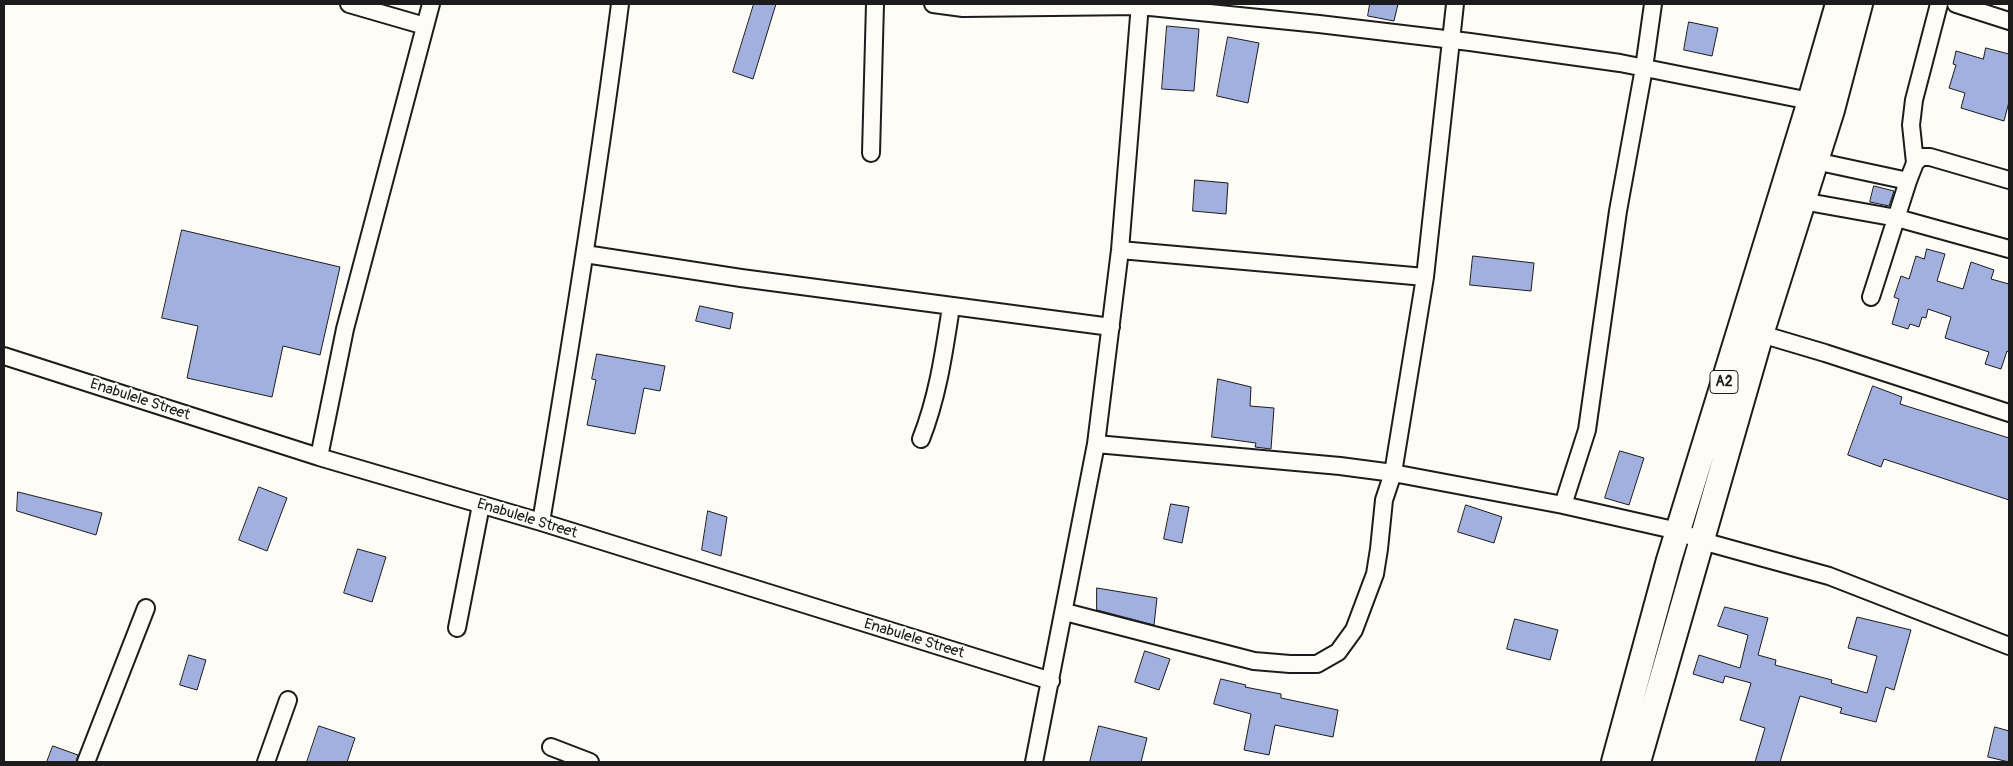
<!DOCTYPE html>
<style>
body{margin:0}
#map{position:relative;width:2013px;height:766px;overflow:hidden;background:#fdfcf7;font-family:Pangolin,sans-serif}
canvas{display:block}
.frame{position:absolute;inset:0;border:5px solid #1c1c1c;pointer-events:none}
</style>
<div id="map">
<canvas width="2013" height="766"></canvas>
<div class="frame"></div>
</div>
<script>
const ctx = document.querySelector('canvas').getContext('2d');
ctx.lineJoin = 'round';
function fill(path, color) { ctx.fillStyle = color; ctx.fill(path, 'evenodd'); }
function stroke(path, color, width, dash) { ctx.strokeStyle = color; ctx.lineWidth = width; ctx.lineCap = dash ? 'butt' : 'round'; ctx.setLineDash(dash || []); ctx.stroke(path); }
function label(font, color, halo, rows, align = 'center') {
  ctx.font = font + ' Pangolin,sans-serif'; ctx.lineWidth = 4; ctx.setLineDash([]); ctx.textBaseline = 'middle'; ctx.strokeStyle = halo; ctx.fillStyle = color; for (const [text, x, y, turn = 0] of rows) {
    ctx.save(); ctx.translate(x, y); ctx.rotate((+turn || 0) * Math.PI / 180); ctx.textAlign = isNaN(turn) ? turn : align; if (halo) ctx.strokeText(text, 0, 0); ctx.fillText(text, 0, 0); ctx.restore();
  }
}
const building = new Path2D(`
 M754 4H776L753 79 733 72Z
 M1370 4H1398L1394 21 1368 16Z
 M1689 22 1718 28 1712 56 1684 50Z
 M1167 26 1199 29 1194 91 1162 89Z
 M1228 37 1259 43 1248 103 1217 96Z
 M1986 48 2009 54V102L2004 121 1961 108 1965 93 1949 88 1956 65 1953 64 1956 51 1983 59Z
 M1195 180 1228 183 1226 214 1193 211Z
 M1874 186 1894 191 1889 206 1870 202Z
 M182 230 340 267 320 355 283 346 272 397 187 378 198 326 162 318Z
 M1927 249 1945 254 1937 281 1963 289 1971 262 1994 270 1991 279 2009 284V352L2007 351 2001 369 1985 364 1989 352 1945 338 1951 317 1928 309 1926 318 1922 317 1919 327 1910 324 1908 329 1892 324 1899 299 1894 297 1901 276 1909 279 1916 256 1924 259Z
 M1473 256 1534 263 1531 291 1470 285Z
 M700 306 733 313 730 329 696 321Z
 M597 354 665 366 660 391 644 388 635 434 587 425 596 380 592 379Z
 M1218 379 1251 387 1250 406 1274 408 1271 449 1255 447 1256 443 1212 437Z
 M1873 386 1902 397 1900 404 2009 438V500L1884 459 1881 467 1848 455Z
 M1620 451 1644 458 1629 505 1605 498Z
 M259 487 287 498 267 551 239 540Z
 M18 492 102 513 96 535 17 511Z
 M1171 504 1189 507 1182 543 1164 539Z
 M1466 505 1502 517 1494 543 1458 532Z
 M708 511 727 517 721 556 702 550Z
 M358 549 386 557 372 602 344 593Z
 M1097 588 1157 598 1154 625 1097 610Z
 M1725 607 1768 618 1758 655 1776 660 1775 665 1832 680 1831 683 1867 693 1877 656 1848 648 1857 617 1911 630 1894 690 1886 687 1876 722 1840 713 1842 708 1800 696 1780 762H1755L1765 728 1740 720 1751 683 1725 676 1723 683 1693 674 1699 655 1740 668 1748 635 1718 626Z
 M1515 619 1558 630 1550 660 1507 649Z
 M1145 651 1170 659 1159 690 1135 682Z
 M189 655 206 660 197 690 180 685Z
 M1221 679 1246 685 1245 687 1281 694V698L1338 710 1333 737 1275 725 1269 755 1244 750 1251 714 1214 704Z
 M319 726 355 738 347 762H307Z
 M1099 726 1147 738 1141 762H1090Z
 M1995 727 2009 731V762L1988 757Z
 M53 746 78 755 76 762H47Z`);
const minor = new Path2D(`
 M349 4 425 26
 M933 4 963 8 1140 6 1319 24 1470 42 1620 63 1810 101
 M1956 4 2009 21
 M871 153 875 4
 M1815 161 1908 181
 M1915 163 1911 125 1914 100 1939 4
 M1802 201 1897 218 2009 249
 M585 254 741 278 1111 327
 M1425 277 1455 4
 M1871 297 1908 181 1915 163 1921 157H1930L2009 180
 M1761 334 1825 353 2009 413
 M4 356 319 457 541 522 1051 681
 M921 439C938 396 944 352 951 307
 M1096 444 1340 466 1393 473 1563 505 1678 531 1702 541 1829 576 2009 646
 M319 457 345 329 431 4
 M1563 505 1587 430 1618 211 1644 68 1653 4
 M541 522C570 350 598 177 620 4
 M1065 612 1254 661 1290 664H1317L1338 652 1354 630 1375 574 1379 549 1384 500 1393 473 1425 277 1120 250
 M457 628 481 505
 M551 747 590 762
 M86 762 146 608
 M266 762 288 700
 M1034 762 1096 444 1120 250 1140 4`);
const highway = new Path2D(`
 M1614 762 1669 560 1810 101 1838 4
 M1638 762 1761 334 1832 110 1860 4`);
const shields = [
 [1724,382,28]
];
const shieldNames = [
 ["A2",1724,382]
];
const streetNames = [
 ["Enabulele Street",140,400,18],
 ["Enabulele Street",527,519,17],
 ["Enabulele Street",914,639,17]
];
fill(building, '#a2b0df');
stroke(building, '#1c1c1c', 1);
stroke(minor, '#1c1c1c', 20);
stroke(highway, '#1c1c1c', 28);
stroke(minor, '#fdfcf7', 16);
stroke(highway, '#fdfcf7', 24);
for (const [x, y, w] of shields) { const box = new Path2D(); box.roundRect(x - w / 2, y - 11.5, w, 23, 4); ctx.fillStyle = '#fdfcf7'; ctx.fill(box); stroke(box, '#1c1c1c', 1); }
label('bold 14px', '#1c1c1c', null, shieldNames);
label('15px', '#1c1c1c', '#fdfcf7', streetNames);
</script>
